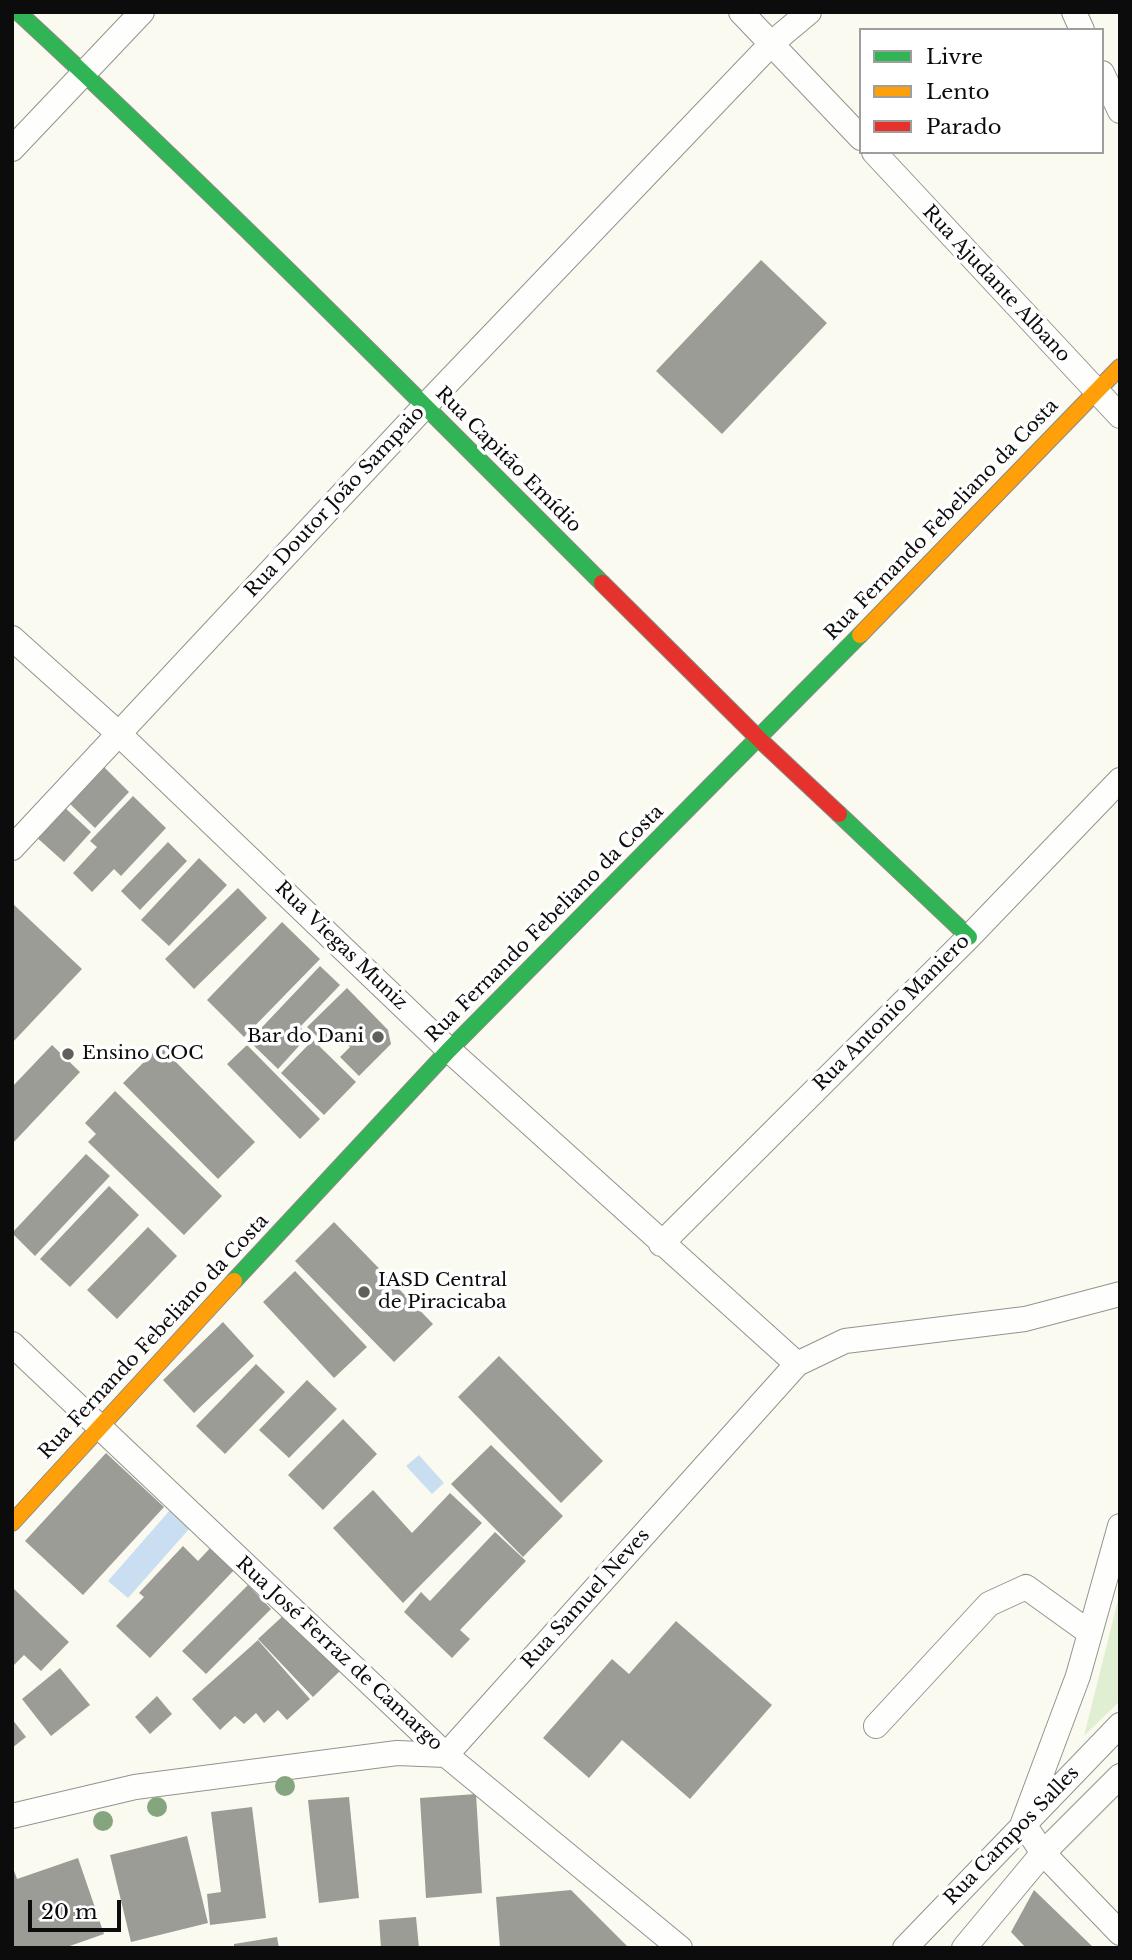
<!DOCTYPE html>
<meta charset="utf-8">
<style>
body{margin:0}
#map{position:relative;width:1132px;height:1960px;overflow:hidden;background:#fafaf0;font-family:"Libre Baskerville",serif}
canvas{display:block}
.frame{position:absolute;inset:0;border:14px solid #0c0c0c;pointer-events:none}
.legend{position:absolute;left:859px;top:28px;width:245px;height:126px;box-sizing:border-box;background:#fff;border:2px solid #9e9e9e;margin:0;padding:9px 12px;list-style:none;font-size:21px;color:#0c0c0c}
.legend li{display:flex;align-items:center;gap:14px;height:35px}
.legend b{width:35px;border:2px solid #9e9e9e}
.scale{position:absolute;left:28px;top:1900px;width:93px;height:32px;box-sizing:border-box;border:4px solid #0c0c0c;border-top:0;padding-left:9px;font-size:21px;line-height:24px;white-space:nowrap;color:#0c0c0c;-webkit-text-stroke:5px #fff;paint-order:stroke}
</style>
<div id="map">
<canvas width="1132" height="1960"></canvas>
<div class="frame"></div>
<ul class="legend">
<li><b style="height:9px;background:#30b455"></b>Livre</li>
<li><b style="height:9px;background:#ff9f0a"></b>Lento</li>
<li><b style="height:9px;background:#e5322d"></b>Parado</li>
</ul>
<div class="scale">20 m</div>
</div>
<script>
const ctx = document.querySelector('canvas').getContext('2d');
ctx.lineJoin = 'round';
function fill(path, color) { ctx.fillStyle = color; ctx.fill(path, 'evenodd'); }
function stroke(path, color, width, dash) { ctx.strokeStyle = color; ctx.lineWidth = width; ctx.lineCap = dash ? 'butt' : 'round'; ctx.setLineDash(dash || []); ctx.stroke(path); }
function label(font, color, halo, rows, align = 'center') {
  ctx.font = font + ' "Libre Baskerville",serif'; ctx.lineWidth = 7; ctx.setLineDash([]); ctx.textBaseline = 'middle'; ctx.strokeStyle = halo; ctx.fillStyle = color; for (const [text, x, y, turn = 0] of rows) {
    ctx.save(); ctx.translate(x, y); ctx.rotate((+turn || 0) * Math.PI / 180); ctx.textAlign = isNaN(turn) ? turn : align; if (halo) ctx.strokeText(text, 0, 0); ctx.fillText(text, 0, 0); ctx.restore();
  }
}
const green = new Path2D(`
 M1120 1592V1701L1084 1736Z`);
const water = new Path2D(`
 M419 1455 444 1483 432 1494 406 1466Z
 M170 1510 190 1528 128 1598 108 1581Z`);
const building = new Path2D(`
 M761 260 827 323 722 434 656 371Z
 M102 765 129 792 95 828 67 801Z
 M133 796 166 828 121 876 114 869 92 892 73 873 97 847 90 841Z
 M61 804 91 832 64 862 34 835Z
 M168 842 187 861 140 910 121 891Z
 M199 858 227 885 169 946 141 920Z
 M238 888 267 918 194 989 165 959Z
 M12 903 82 969 12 1043Z
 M282 922 320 959 244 1037 207 1000Z
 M320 966 340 985 300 1027 309 1035 278 1069 249 1041Z
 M347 988 388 1030 391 1044 359 1076 340 1057 350 1047 337 1034 326 1045 307 1027Z
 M313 1040 356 1082 324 1115 281 1073Z
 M52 1045 80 1072 12 1144V1087Z
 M247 1045 320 1119 300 1139 227 1064Z
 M160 1046 255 1142 218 1179 123 1083Z
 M115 1091 222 1196 184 1235 88 1142 96 1134 85 1123Z
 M86 1154 110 1176 35 1256 12 1233Z
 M109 1186 139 1215 70 1287 40 1259Z
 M334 1222 433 1324 394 1362 295 1261Z
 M148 1227 177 1256 117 1319 87 1290Z
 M295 1271 367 1347 334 1378 263 1302Z
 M223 1322 254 1356 194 1413 163 1380Z
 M499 1356 603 1461 561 1503 458 1397Z
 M256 1364 285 1392 225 1454 196 1426Z
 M307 1380 337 1409 289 1458 259 1430Z
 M343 1419 377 1454 323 1510 288 1475Z
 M491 1445 563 1516 523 1557 451 1484Z
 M106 1453 164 1507 83 1595 25 1541Z
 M373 1490 412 1533 450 1493 482 1523 403 1603 333 1528Z
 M495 1532 526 1561 460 1630 470 1639 452 1658 404 1612 421 1592 430 1601Z
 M213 1545 236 1568 150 1658 116 1626 144 1597 139 1593 183 1546 198 1561Z
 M248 1585 271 1609 206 1674 182 1651Z
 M12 1587 69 1642 41 1671 24 1655 12 1667Z
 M285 1614 340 1671 313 1697 258 1639Z
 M676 1621 772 1705 690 1799 622 1740 589 1778 543 1738 612 1659 629 1674Z
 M258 1640 310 1699 287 1720 278 1710 264 1723 256 1713 244 1724 235 1716 220 1730 192 1699Z
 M60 1668 90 1705 51 1736 22 1699Z
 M157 1696 172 1714 150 1734 135 1717Z
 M12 1719 26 1737 12 1748Z
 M476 1794 482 1893 426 1898 420 1798Z
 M349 1797 359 1898 319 1903 308 1800Z
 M252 1807 266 1918 210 1925 207 1894 221 1892 211 1812Z
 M187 1836 208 1923 131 1942 110 1855Z
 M78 1858 104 1934 64 1948H12V1865L17 1879Z
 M571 1890 629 1948H500L496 1897Z
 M1034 1890 1094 1948H1026L1011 1932Z
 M416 1917 419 1948H381L379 1920Z
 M277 1937 279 1948H234V1944Z`);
const street = new Path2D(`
 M741 12 861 138
 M1074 12 1082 30
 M1102 73 1120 111
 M12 149 142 12
 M874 152 1120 416
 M12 638 119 734 449 1050 797 1364
 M12 848 425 406 772 43 809 12
 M661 1244 969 937 1120 780
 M12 1344 446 1755 680 1948
 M1120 1526 1078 1676 1023 1823 1043 1853 1120 1933
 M876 1726 989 1604 1026 1587 1090 1633
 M12 1816 135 1787 397 1753 446 1755 797 1364 845 1341 1025 1319 1120 1294
 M905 1948 1120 1725
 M964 1948 1043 1853 1120 1776`);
const fast = new Path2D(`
 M18 12C218 197 410 391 602 583
 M839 814 969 937
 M234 1281 449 1050 860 635`);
const slow = new Path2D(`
 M860 635 1120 367
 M12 1523 234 1281`);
const jam = new Path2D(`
 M602 583 759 739 839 814`);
const trees = [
 [285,1786],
 [157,1807],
 [103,1821]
];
const markers = [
 [378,1037,7,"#5f5f5c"],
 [68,1054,7,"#5f5f5c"],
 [364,1292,7,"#5f5f5c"]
];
const streetNames = [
 ["Rua Ajudante Albano",996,284,47],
 ["Rua Capitão Emídio",508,460,45],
 ["Rua Doutor João Sampaio",335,502,-47],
 ["Rua Fernando Febeliano da Costa",942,520,-46],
 ["Rua Fernando Febeliano da Costa",545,924,-45],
 ["Rua Viegas Muniz",341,946,44],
 ["Rua Antonio Maniero",892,1013,-45],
 ["Rua Fernando Febeliano da Costa",154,1337,-47],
 ["Rua Samuel Neves",586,1599,-48],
 ["Rua José Ferraz de Camargo",339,1654,43],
 ["Rua Campos Salles",1012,1836,-46]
];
const poiNames = [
 ["Bar do Dani",364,1037,"right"],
 ["Ensino COC",82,1054],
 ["IASD Central",378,1281],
 ["de Piracicaba",378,1303]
];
fill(green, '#e0efd1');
fill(water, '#c9dff1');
fill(building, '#9c9c96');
stroke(street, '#93938f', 26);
stroke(fast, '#8a8a85', 18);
stroke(slow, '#8a8a85', 18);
stroke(jam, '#8a8a85', 18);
stroke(street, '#fefefd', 24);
stroke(fast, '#30b455', 16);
stroke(slow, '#ff9f0a', 16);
stroke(jam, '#e5322d', 16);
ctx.fillStyle = '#85a57e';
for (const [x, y] of trees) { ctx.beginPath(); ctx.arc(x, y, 10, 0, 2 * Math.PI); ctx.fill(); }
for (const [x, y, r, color] of markers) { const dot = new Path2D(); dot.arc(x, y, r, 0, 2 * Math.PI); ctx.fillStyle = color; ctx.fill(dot); stroke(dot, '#fff', 2.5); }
label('19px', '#0c0c0c', '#fff', streetNames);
label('19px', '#0c0c0c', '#fff', poiNames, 'left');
</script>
